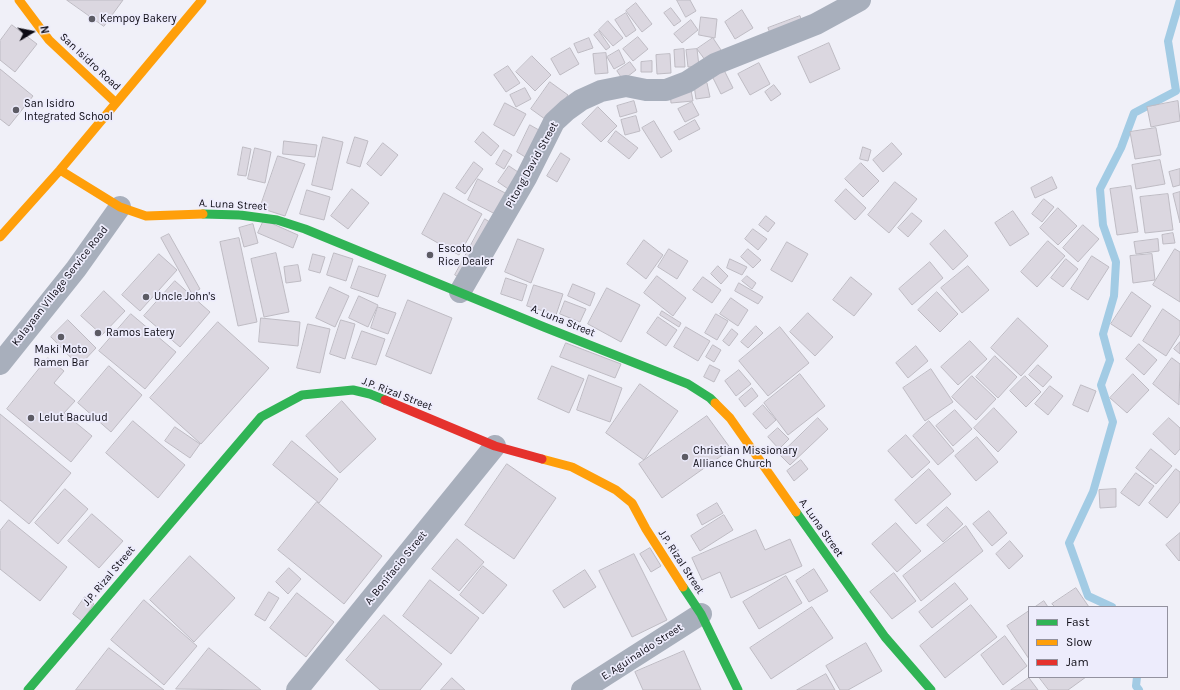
<!DOCTYPE html>
<style>
body{margin:0}
#map{position:relative;width:1180px;height:690px;overflow:hidden;background:#f0f0f8;font-family:Karla,sans-serif}
canvas{display:block}
.legend{position:absolute;left:1028px;top:606px;width:140px;height:72px;box-sizing:border-box;background:#edecfc;border:1px solid #93929f;margin:0;padding:5px 7px;list-style:none;font-size:12px;color:#0d0b14}
.legend li{display:flex;align-items:center;gap:8px;height:20px}
.legend b{width:20px;border:1px solid #93929f}
.north{position:absolute;left:12px;top:12px;width:40px;height:40px;-webkit-text-stroke:3px #edecfc;paint-order:stroke;rotate:80deg;font-size:11px;font-weight:700;line-height:16px;text-align:center;color:#0d0b14}
.north::after{content:'';display:block;margin:auto;width:14px;height:18px;background:#0d0b14;clip-path:polygon(50% 0,100% 100%,50% 72%,0 100%)}
</style>
<div id="map">
<canvas width="1180" height="690"></canvas>
<ul class="legend">
<li><b style="height:5px;background:#30b455"></b>Fast</li>
<li><b style="height:5px;background:#ff9f0a"></b>Slow</li>
<li><b style="height:5px;background:#e5322d"></b>Jam</li>
</ul>
<div class="north">N</div>
</div>
<script>
const ctx = document.querySelector('canvas').getContext('2d');
ctx.lineJoin = 'round';
function stroke(path, color, width, dash) { ctx.strokeStyle = color; ctx.lineWidth = width; ctx.lineCap = dash ? 'butt' : 'round'; ctx.setLineDash(dash || []); ctx.stroke(path); }
function fill(path, color) { ctx.fillStyle = color; ctx.fill(path, 'evenodd'); }
function label(font, color, halo, rows, align = 'center') {
  ctx.font = font + ' Karla,sans-serif'; ctx.lineWidth = 3.5; ctx.setLineDash([]); ctx.textBaseline = 'middle'; ctx.strokeStyle = halo; ctx.fillStyle = color; for (const [text, x, y, turn = 0] of rows) {
    ctx.save(); ctx.translate(x, y); ctx.rotate((+turn || 0) * Math.PI / 180); ctx.textAlign = isNaN(turn) ? turn : align; if (halo) ctx.strokeText(text, 0, 0); ctx.fillText(text, 0, 0); ctx.restore();
  }
}
const stream = new Path2D(`
 M1112 607 1088 596 1069 543 1093 492 1113 422 1101 385 1110 360 1103 334 1114 296 1116 262 1103 225 1100 189 1121 148 1134 113 1176 91 1168 41 1180 0
 M1137 677 1136 686 1139 690`);
const building = new Path2D(`
 M67 0H123L104 26Z
 M677 0H690L696 11 686 17Z
 M636 3 652 24 642 32 626 11Z
 M671 8 681 21 674 26 664 13Z
 M742 10 753 28 735 39 725 22Z
 M626 13 636 30 626 37 615 20Z
 M800 16 804 27 772 39 768 28Z
 M701 17 717 19 715 38 699 35Z
 M691 20 698 30 682 43 674 34Z
 M608 21 623 38 613 46 599 30Z
 M12 25 37 44 15 72 0 60V41Z
 M599 31 610 47 606 50 594 35Z
 M638 37 648 49 633 61 623 49Z
 M589 38 593 48 578 53 574 44Z
 M713 38 723 53 708 64 697 49Z
 M829 43 840 69 810 83 798 57Z
 M570 48 579 64 560 75 551 59Z
 M684 49 685 67H675L674 50Z
 M697 49 699 66 688 67 686 50Z
 M619 50 625 63 614 69 607 57Z
 M606 53 608 73 595 74 593 54Z
 M670 54 671 73 657 74 656 55Z
 M532 56 551 75 535 91 516 72Z
 M652 61V72H641V62Z
 M630 62 636 70 623 80 617 71Z
 M759 63 770 84 750 95 738 74Z
 M508 66 520 83 506 92 494 75Z
 M722 66 733 88 721 94 710 72Z
 M0 69 33 96 9 126 0 119Z
 M550 82 568 95 549 122 531 109Z
 M707 83 710 97 696 99 694 85Z
 M774 85 781 94 771 101 765 92Z
 M525 88 531 99 516 107 510 95Z
 M691 90 693 101 671 103 670 92Z
 M634 101 637 112 620 117 617 106Z
 M1178 101 1180 121 1151 127 1147 107Z
 M692 102 699 115 685 122 678 109Z
 M505 103 526 114 514 136 494 125Z
 M598 107 617 126 601 142 582 124Z
 M636 116 640 131 625 135 621 120Z
 M695 120 700 129 679 140 674 132Z
 M654 121 672 151 661 158 642 128Z
 M530 125 546 134 532 161 517 152Z
 M1156 128 1161 155 1135 159 1130 132Z
 M616 131 638 148 629 159 608 142Z
 M483 132 499 146 491 156 475 142Z
 M323 137 343 142 332 190 312 185Z
 M355 137 368 141 360 167 347 163Z
 M284 141 317 145 315 157 283 154Z
 M383 143 398 155 381 176 367 164Z
 M892 143 902 154 883 172 873 160Z
 M243 147 251 149 246 176 238 175Z
 M863 147 871 150 868 161 860 159Z
 M255 148 271 152 265 183 248 179Z
 M504 150 512 155 504 169 496 164Z
 M561 153 570 159 557 182 547 176Z
 M278 156 305 164 285 216 260 208Z
 M1160 160 1165 184 1136 189 1132 165Z
 M474 162 483 169 465 194 456 188Z
 M861 163 879 181 863 197 845 179Z
 M509 166 524 176 514 193 498 182Z
 M1180 169V185L1173 187 1169 172Z
 M1052 177 1057 188 1035 198 1031 188Z
 M478 179 511 196 501 217 468 200Z
 M895 182 917 199 889 233 868 215Z
 M1131 186 1138 232 1117 235 1110 189Z
 M352 189 369 203 348 229 331 216Z
 M846 189 866 208 855 220 835 201Z
 M307 190 330 197 324 220 300 214Z
 M1180 192V223L1173 194Z
 M444 193 482 214 459 255 422 234Z
 M1168 194 1173 230 1145 233 1140 197Z
 M1044 199 1054 207 1042 222 1032 214Z
 M1058 208 1077 226 1058 245 1040 228Z
 M1013 211 1029 234 1010 246 995 223Z
 M912 213 922 221 908 237 898 228Z
 M766 216 775 223 768 232 759 225Z
 M485 219 496 226 466 281 455 275Z
 M264 220 298 235 293 248 258 233Z
 M253 224 258 243 244 247 239 228Z
 M1083 225 1099 239 1078 262 1063 248Z
 M753 229 767 239 758 250 745 239Z
 M945 230 968 256 953 270 930 244Z
 M1173 233 1175 243 1163 244 1162 235Z
 M169 234 200 289 192 294 161 238Z
 M239 238 257 322 238 326 220 242Z
 M518 239 544 249 531 283 505 272Z
 M1158 239 1159 251 1136 254 1134 242Z
 M644 240 663 255 646 279 627 264Z
 M1048 241 1065 256 1037 287 1021 272Z
 M787 242 808 254 792 282 771 270Z
 M669 249 688 261 677 279 658 267Z
 M748 249 761 260 753 268 741 257Z
 M1175 249 1180 252V302L1153 285Z
 M276 253 289 312 264 317 251 259Z
 M334 253 353 259 346 281 327 275Z
 M159 254 177 270 140 311 122 295Z
 M313 254 325 257 320 273 309 270Z
 M1152 254 1155 280 1133 283 1130 256Z
 M1092 256 1109 267 1088 300 1071 289Z
 M730 259 747 267 742 275 727 268Z
 M1066 259 1078 269 1063 287 1051 278Z
 M930 262 943 278 912 305 899 289Z
 M298 265 301 281 286 283 284 267Z
 M359 266 386 275 378 297 351 288Z
 M718 266 728 276 721 284 711 274Z
 M968 266 989 290 962 313 941 288Z
 M657 276 686 298 673 316 644 293Z
 M747 276 756 283 752 289 742 281Z
 M703 277 721 290 712 303 693 290Z
 M851 277 872 294 854 316 833 300Z
 M506 278 527 285 522 301 501 294Z
 M175 281 210 312 180 347 144 316Z
 M739 283 763 297 758 304 735 291Z
 M573 284 595 293 590 306 568 296Z
 M534 285 563 294 556 315 527 306Z
 M330 287 349 296 335 327 316 318Z
 M607 288 640 305 621 342 588 324Z
 M104 291 125 311 102 335 81 316Z
 M937 292 958 314 940 332 918 310Z
 M1132 292 1151 306 1131 337 1111 324Z
 M359 296 378 305 368 327 349 318Z
 M731 298 748 310 738 326 720 314Z
 M408 300 452 318 431 374 386 356Z
 M565 301 586 309 580 322 560 314Z
 M378 307 396 313 388 334 371 328Z
 M1163 309 1180 321V334L1166 356 1143 341Z
 M662 311 681 323 679 327 660 315Z
 M808 313 833 337 815 356 790 332Z
 M131 314 176 352 145 389 99 351Z
 M716 314 728 321 717 340 705 333Z
 M658 317 677 330 666 346 647 333Z
 M261 318 300 322 298 346 259 342Z
 M1018 318 1048 346 1021 376 991 348Z
 M68 320 96 348 79 366 51 337Z
 M341 320 355 324 345 359 330 354Z
 M218 322 269 368 201 444 150 398Z
 M308 324 330 329 320 373 297 368Z
 M756 326 763 333 748 348 741 342Z
 M686 327 710 341 698 361 674 347Z
 M780 327 809 363 768 396 739 361Z
 M732 329 738 334 729 346 723 341Z
 M362 331 385 339 376 365 352 358Z
 M970 341 987 359 958 385 941 367Z
 M1180 342V354L1174 349Z
 M566 343 621 364 615 378 560 357Z
 M1139 344 1157 360 1144 375 1126 359Z
 M713 345 721 350 714 362 706 357Z
 M916 346 928 361 908 378 896 363Z
 M995 356 1017 377 998 398 976 377Z
 M48 358 64 371 54 383 75 401 64 413 92 436 71 462 7 409Z
 M1172 358 1180 364 1179 405 1153 384Z
 M710 365 720 370 714 382 704 377Z
 M1038 365 1052 377 1043 387 1029 375Z
 M109 366 142 395 111 432 78 403Z
 M552 366 584 379 569 413 538 399Z
 M931 369 953 402 925 421 903 388Z
 M739 370 751 384 736 396 725 381Z
 M800 374 825 406 788 435 764 403Z
 M1133 374 1149 390 1127 413 1110 398Z
 M589 375 622 388 610 422 577 410Z
 M972 376 996 399 976 420 952 397Z
 M1025 376 1041 392 1026 407 1010 391Z
 M640 384 678 411 644 460 606 433Z
 M1081 385 1096 391 1088 412 1073 405Z
 M1050 386 1063 396 1048 415 1035 404Z
 M752 388 758 396 745 407 739 399Z
 M342 401 376 439 340 473 306 436Z
 M763 405 776 420 766 429 753 414Z
 M994 408 1017 432 998 452 974 428Z
 M955 410 972 429 953 446 936 426Z
 M0 414 71 473 29 524 0 500Z
 M707 416 731 449 662 498 639 464Z
 M818 418 828 429 790 465 780 455Z
 M1169 418 1180 428V449L1175 455 1153 434Z
 M133 421 185 465 158 498 106 453Z
 M929 421 954 451 938 465 913 436Z
 M175 427 200 444 190 458 165 441Z
 M778 428 789 439 779 449 768 437Z
 M906 435 930 462 912 478 888 451Z
 M977 437 998 462 976 481 955 456Z
 M292 441 338 479 319 503 273 465Z
 M1151 449 1172 466 1156 484 1136 468Z
 M801 460 808 469 794 481 787 471Z
 M507 464 556 498 514 559 465 525Z
 M929 469 951 494 916 524 895 500Z
 M1176 469 1180 472V502L1167 518 1149 503Z
 M1136 473 1154 486 1139 506 1121 493Z
 M65 489 88 509 58 544 35 523Z
 M1116 489V507L1100 508 1099 490Z
 M317 502 382 556 344 604 278 550Z
 M717 503 723 513 702 525 697 515Z
 M947 507 963 524 943 542 927 525Z
 M989 511 1007 533 992 546 973 524Z
 M92 514 123 541 99 568 68 541Z
 M724 515 733 530 700 551 691 536Z
 M9 520 67 567 40 601 0 569V531Z
 M896 523 921 551 897 572 872 544Z
 M966 526 983 551 921 601 903 576Z
 M756 530 765 550 790 539 802 566 731 598 720 572 702 580 692 558Z
 M1180 533V560L1179 561 1166 545Z
 M457 539 484 562 459 591 432 569Z
 M1010 541 1023 556 1009 569 996 554Z
 M650 548 661 566 651 572 640 554Z
 M634 554 667 620 632 637 599 571Z
 M190 556 235 598 194 642 150 600Z
 M483 566 507 585 483 614 460 595Z
 M289 568 301 579 288 594 276 582Z
 M814 569 828 591 809 602 796 581Z
 M585 570 596 587 564 608 553 591Z
 M894 573 916 601 892 619 870 592Z
 M786 576 802 603 759 629 743 602Z
 M430 580 479 618 451 654 403 616Z
 M955 583 968 599 932 628 919 612Z
 M1076 588 1089 607H1055L1052 604Z
 M269 592 279 598 265 621 255 615Z
 M297 593 334 622 306 657 270 628Z
 M85 597 94 604 82 621 73 614Z
 M144 600 197 646 164 685 111 640Z
 M1044 601 1048 607H1035Z
 M971 605 997 637 945 678 920 646Z
 M812 607 833 638 771 679 750 648Z
 M1029 611V659L1007 626Z
 M384 615 442 664 420 690H380L346 660Z
 M1005 636 1027 666 1003 685 981 655Z
 M866 643 882 671 848 690H840L826 666Z
 M109 648 164 690H76Z
 M209 648 261 690 176 689Z
 M684 651 701 690H643L635 672Z
 M826 674 835 690H797Z
 M1039 677H1086L1068 690H1049Z
 M452 678 465 690H441Z
 M1029 678 1038 690H1011Z`);
const street = new Path2D(`
 M460 292 526 178 554 122 567 110 581 100 601 91 626 86 646 90H666L687 82 715 64 816 24 860 0
 M0 364 76 269 120 207
 M297 690 495 446
 M582 690 701 614`);
const fast = new Path2D(`
 M203 214 240 215 277 220 305 229 544 327 688 384 710 398 715 403
 M796 512 885 637 931 690
 M683 587 701 614 738 690
 M28 690 261 417 302 395 353 390 370 394 385 400`);
const slow = new Path2D(`
 M19 0 49 40 116 103
 M60 170 120 207 146 216 203 214
 M0 237 60 170 202 0
 M715 403 730 418 796 512
 M542 459 572 467 616 490 632 503 646 529 683 587`);
const jam = new Path2D(`
 M385 400 495 446 542 459`);
const markers = [
 [92,19,4,"#5c5b64"],
 [16,110,4,"#5c5b64"],
 [430,255,4,"#5c5b64"],
 [146,297,4,"#5c5b64"],
 [98,333,4,"#5c5b64"],
 [61,337,4,"#5c5b64"],
 [31,418,4,"#5c5b64"],
 [685,457,4,"#5c5b64"]
];
const poiNames = [
 ["Kempoy Bakery",100,19],
 ["San Isidro",24,104],
 ["Integrated School",24,117],
 ["Escoto",438,249],
 ["Rice Dealer",438,262],
 ["Uncle John's",154,297],
 ["Ramos Eatery",106,333],
 ["Maki Moto",61,350,"center"],
 ["Ramen Bar",61,363,"center"],
 ["Lelut Baculud",39,418],
 ["Christian Missionary",693,451],
 ["Alliance Church",693,464]
];
const streetNames = [
 ["San Isidro Road",90,62,43],
 ["Pitong David Street",532,165,-61],
 ["A. Luna Street",233,205,3],
 ["Kalayaan Village Service Road",60,286,-52],
 ["A. Luna Street",563,321,22],
 ["J.P. Rizal Street",397,394,21],
 ["A. Luna Street",821,528,55],
 ["J.P. Rizal Street",681,562,57],
 ["A. Bonifacio Street",396,568,-51],
 ["J.P. Rizal Street",109,576,-50],
 ["E. Aguinaldo Street",642,652,-33]
];
stroke(stream, '#a2cbe4', 8);
fill(building, '#dbd7e0');
stroke(building, '#bebbc3', 1);
stroke(street, '#a8afbc', 22);
stroke(fast, '#30b455', 9);
stroke(slow, '#ff9f0a', 9);
stroke(jam, '#e5322d', 9);
for (const [x, y, r, color] of markers) { const dot = new Path2D(); dot.arc(x, y, r, 0, 2 * Math.PI); ctx.fillStyle = color; ctx.fill(dot); stroke(dot, '#edecfc', 1.5); }
label('11px', '#0d0b14', '#edecfc', poiNames, 'left');
label('11px', '#0d0b14', '#edecfc', streetNames);
</script>
